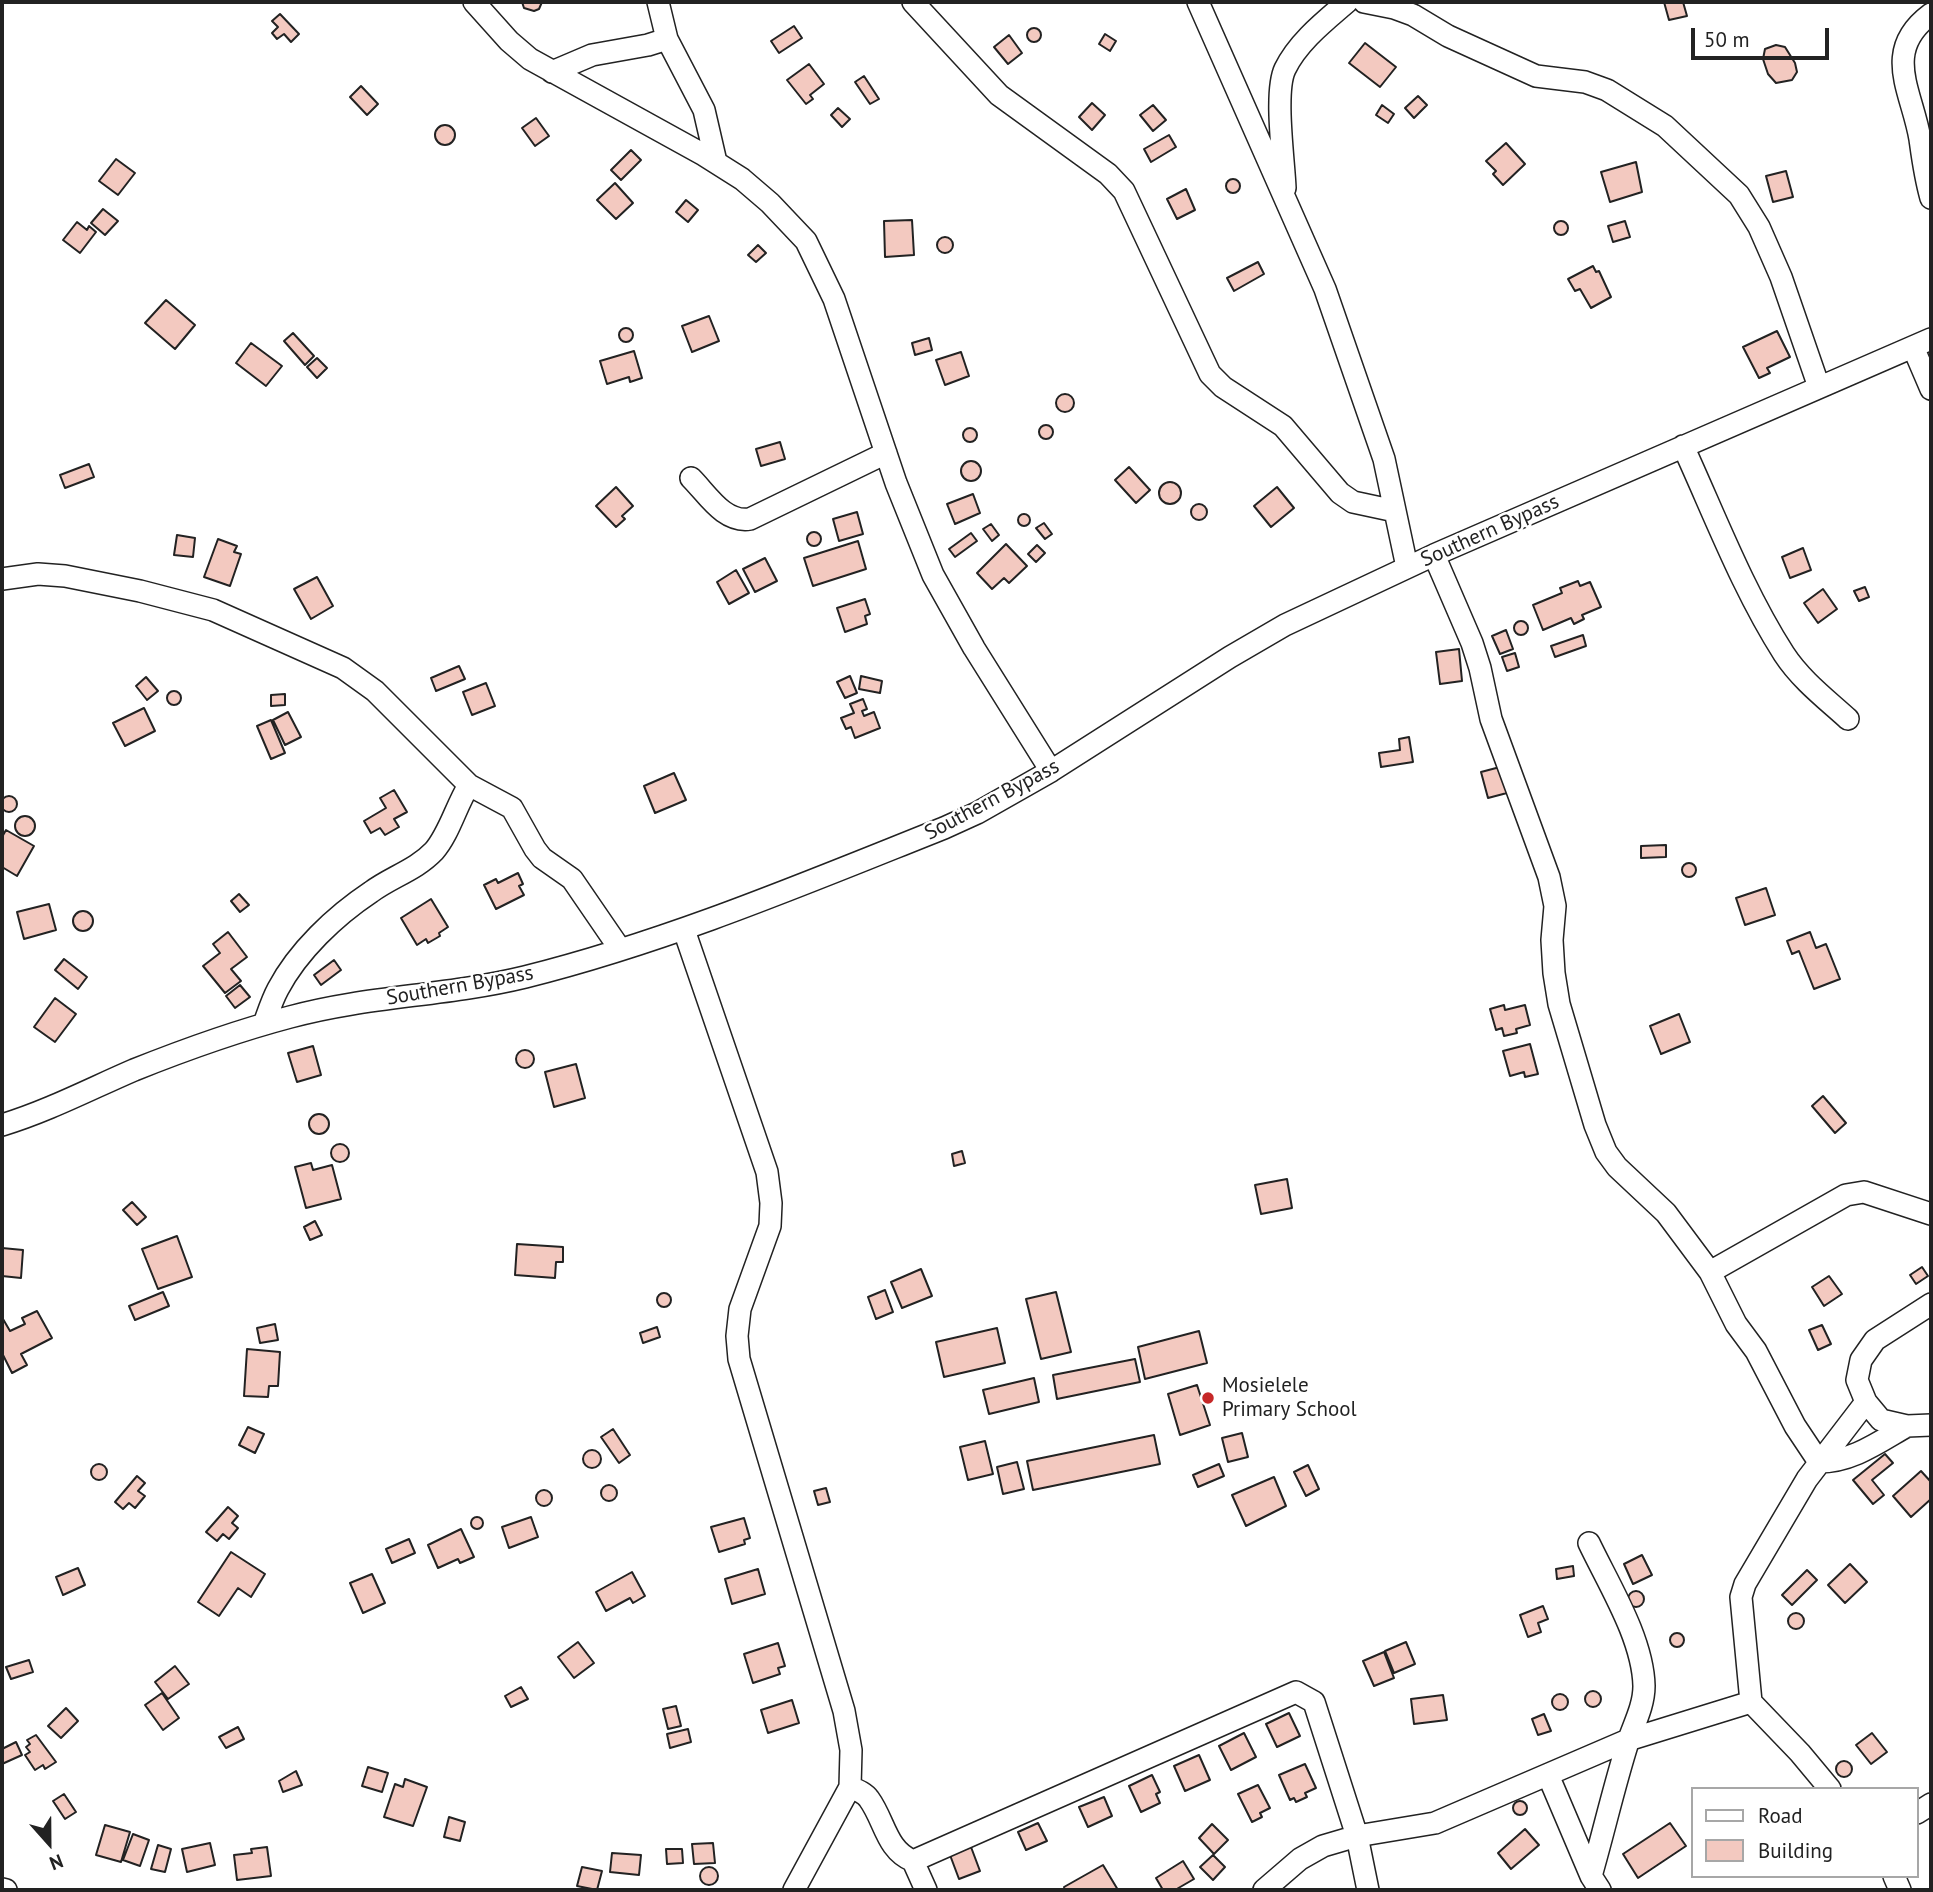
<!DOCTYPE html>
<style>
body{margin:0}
#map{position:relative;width:1933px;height:1892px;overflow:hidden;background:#fff;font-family:"PT Sans",sans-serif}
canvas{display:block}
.frame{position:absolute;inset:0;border:4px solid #222;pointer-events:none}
.legend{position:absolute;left:1691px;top:1787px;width:228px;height:91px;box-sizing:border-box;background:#fff;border:2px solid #a7a7a7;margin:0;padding:9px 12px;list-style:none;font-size:21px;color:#222}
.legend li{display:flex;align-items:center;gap:14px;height:35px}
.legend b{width:35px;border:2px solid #a7a7a7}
.north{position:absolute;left:14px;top:1808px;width:70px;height:70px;-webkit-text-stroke:5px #fff;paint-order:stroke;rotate:159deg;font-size:19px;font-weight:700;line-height:28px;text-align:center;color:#222}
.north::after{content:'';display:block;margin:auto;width:24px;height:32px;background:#222;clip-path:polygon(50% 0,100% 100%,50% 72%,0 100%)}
.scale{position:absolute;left:1691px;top:28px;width:138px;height:32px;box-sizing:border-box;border:4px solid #222;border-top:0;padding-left:9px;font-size:21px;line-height:24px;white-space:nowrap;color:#222;-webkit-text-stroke:5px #fff;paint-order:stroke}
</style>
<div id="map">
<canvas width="1933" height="1892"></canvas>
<div class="frame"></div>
<ul class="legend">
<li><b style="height:9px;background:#fff"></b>Road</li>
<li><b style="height:19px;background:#f3c9c0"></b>Building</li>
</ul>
<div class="north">N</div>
<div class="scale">50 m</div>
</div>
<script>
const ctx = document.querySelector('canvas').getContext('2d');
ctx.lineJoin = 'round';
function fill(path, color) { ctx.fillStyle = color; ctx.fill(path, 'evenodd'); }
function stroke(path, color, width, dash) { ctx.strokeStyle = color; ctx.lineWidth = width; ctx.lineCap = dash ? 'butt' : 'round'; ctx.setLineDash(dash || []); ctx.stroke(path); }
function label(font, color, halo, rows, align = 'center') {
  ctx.font = font + ' "PT Sans",sans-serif'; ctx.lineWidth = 5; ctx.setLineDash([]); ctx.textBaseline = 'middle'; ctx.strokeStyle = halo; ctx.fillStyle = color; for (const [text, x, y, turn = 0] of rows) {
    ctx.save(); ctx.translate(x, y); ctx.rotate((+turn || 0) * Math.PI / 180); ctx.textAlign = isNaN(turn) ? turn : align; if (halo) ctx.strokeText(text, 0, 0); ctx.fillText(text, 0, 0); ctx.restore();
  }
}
const building = new Path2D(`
 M522 2H542L539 9 534 11 524 8Z
 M1664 2H1683L1687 16 1669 20Z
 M280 14 299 34 291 42 284 34 277 39 272 33 278 27 272 21Z
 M794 26 802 38 779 53 771 41Z
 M1027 35a7 7 0 1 1 14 0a7 7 0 1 1-14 0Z
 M1105 34 1116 41 1110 51 1099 44Z
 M1009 35 1022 53 1008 64 994 47Z
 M1365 43 1396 67 1380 87 1349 63Z
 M1776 45 1785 47 1795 63 1797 72 1792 80 1776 83 1768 74 1763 59 1765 49Z
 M809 64 824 84 810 95 813 99 806 104 787 80Z
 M864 76 879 99 870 104 855 82Z
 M361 86 378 104 367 115 350 97Z
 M1418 96 1427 105 1414 118 1405 108Z
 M1092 103 1105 115 1092 130 1079 117Z
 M1153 105 1166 120 1153 131 1140 115Z
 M1382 105 1394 114 1388 123 1376 115Z
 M838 108 850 119 842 127 831 115Z
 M536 118 549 136 535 146 522 128Z
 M435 135a10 10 0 1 1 20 0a10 10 0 1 1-20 0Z
 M1169 135 1176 147 1151 162 1144 149Z
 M1506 143 1525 164 1503 185 1493 174 1496 171 1486 161Z
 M631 150 641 160 621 180 611 170Z
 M116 159 135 173 118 195 99 181Z
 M1636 162 1642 192 1610 202 1601 172Z
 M1786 171 1793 197 1773 202 1766 176Z
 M1226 186a7 7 0 1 1 14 0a7 7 0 1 1-14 0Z
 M615 183 633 203 616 219 597 200Z
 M1186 189 1195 210 1177 219 1167 199Z
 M686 200 698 210 688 222 676 212Z
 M103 209 118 221 105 235 91 223Z
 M912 220 914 255 885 257 884 221Z
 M1554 228a7 7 0 1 1 14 0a7 7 0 1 1-14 0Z
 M1625 221 1630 237 1613 242 1608 226Z
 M77 222 87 230 89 226 96 232 80 253 63 240Z
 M937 245a8 8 0 1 1 16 0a8 8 0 1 1-16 0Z
 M758 245 766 253 756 262 748 255Z
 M1258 262 1264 274 1234 291 1227 278Z
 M1593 266 1596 272 1599 271 1611 297 1591 308 1580 289 1575 291 1568 279Z
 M166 300 195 325 175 349 145 323Z
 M709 316 719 341 692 352 682 326Z
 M619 335a7 7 0 1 1 14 0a7 7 0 1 1-14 0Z
 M1777 331 1790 357 1767 368 1770 373 1759 378 1743 347Z
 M293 333 314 356 305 365 284 341Z
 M929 338 932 350 915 355 912 343Z
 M251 343 282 366 266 386 236 363Z
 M634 351 642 378 630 382 629 377 607 384 600 361Z
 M961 352 969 376 945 385 936 360Z
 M317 358 327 368 317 378 307 367Z
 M1056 403a9 9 0 1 1 18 0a9 9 0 1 1-18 0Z
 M1039 432a7 7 0 1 1 14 0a7 7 0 1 1-14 0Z
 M963 435a7 7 0 1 1 14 0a7 7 0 1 1-14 0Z
 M780 442 785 459 761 466 756 449Z
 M961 471a10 10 0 1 1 20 0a10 10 0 1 1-20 0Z
 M89 464 94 477 65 488 60 475Z
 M1129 467 1150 490 1136 503 1115 480Z
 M1159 493a11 11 0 1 1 22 0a11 11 0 1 1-22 0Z
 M616 487 633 506 622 516 625 519 616 527 596 506Z
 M1277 487 1294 508 1271 527 1254 506Z
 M973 494 980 513 955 524 947 504Z
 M1191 512a8 8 0 1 1 16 0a8 8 0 1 1-16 0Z
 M857 512 863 534 839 541 833 519Z
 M1018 520a6 6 0 1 1 12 0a6 6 0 1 1-12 0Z
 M1044 523 1052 534 1045 539 1036 528Z
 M991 524 999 535 992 541 983 529Z
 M807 539a7 7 0 1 1 14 0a7 7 0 1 1-14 0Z
 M971 533 977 541 955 557 949 549Z
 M177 535 195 538 193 557 174 555Z
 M218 539 237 546 234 552 241 554 230 586 204 577Z
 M858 541 866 569 813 586 804 558Z
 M1006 544 1027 566 1009 583 1004 578 992 589 977 573Z
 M1037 545 1045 553 1036 562 1028 554Z
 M1803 548 1811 570 1790 578 1782 557Z
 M765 558 777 581 755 592 743 569Z
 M736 570 749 593 729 604 717 582Z
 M317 577 333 606 311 619 294 589Z
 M1578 581 1580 586 1590 582 1601 607 1582 615 1584 619 1574 624 1571 618 1543 630 1533 605 1562 593 1560 588Z
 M1865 587 1869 597 1859 601 1854 591Z
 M1823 589 1837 609 1818 623 1804 603Z
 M865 599 870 614 865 616 867 624 845 632 837 608Z
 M1514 628a7 7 0 1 1 14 0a7 7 0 1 1-14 0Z
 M1506 630 1513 649 1500 654 1492 636Z
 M1583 635 1586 646 1555 657 1551 646Z
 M1459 649 1462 681 1440 684 1436 652Z
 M1515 653 1519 667 1507 671 1502 657Z
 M459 666 465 679 436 691 431 678Z
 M850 676 857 693 845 698 837 682Z
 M861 676 882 681 880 693 859 689Z
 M146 677 158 691 147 700 136 686Z
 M486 683 495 706 472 715 463 692Z
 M167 698a7 7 0 1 1 14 0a7 7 0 1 1-14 0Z
 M285 694V705L271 706V695Z
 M863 699 867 709 862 711 864 716 874 712 880 728 855 738 851 727 846 729 841 718 854 713 850 704Z
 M144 708 155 731 125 746 113 723Z
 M288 712 301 737 285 745 273 720Z
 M271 720 285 753 271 759 257 726Z
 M1409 737 1413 762 1381 767 1379 753 1400 750 1399 739Z
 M1500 767 1507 793 1488 798 1481 772Z
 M674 773 686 800 655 813 644 786Z
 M394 790 407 812 394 819 399 827 385 835 380 828 371 833 364 821 386 808 380 798Z
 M1 804a8 8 0 1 1 16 0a8 8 0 1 1-16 0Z
 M15 826a10 10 0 1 1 20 0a10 10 0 1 1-20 0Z
 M6 830 34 846 17 876 2 867V837Z
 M1666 845V857L1641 858V846Z
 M1682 870a7 7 0 1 1 14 0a7 7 0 1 1-14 0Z
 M518 873 523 884 519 886 524 895 496 909 484 885 496 879 498 883Z
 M1766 888 1775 915 1745 925 1736 898Z
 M239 894 249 905 240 912 231 901Z
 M431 899 448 927 439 933 440 936 428 943 426 939 417 945 401 918Z
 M49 904 56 930 24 939 17 912Z
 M73 921a10 10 0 1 1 20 0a10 10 0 1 1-20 0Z
 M228 932 247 957 231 969 241 981 225 993 203 966 220 953 213 944Z
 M1810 932 1816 948 1826 944 1840 979 1814 989 1799 951 1792 954 1787 941Z
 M64 959 87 977 78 989 55 970Z
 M334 960 341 970 321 985 314 975Z
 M240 985 250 997 235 1008 226 996Z
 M55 998 76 1014 55 1042 34 1027Z
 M1504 1005 1505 1010 1525 1005 1530 1025 1516 1029 1517 1033 1504 1036 1502 1028 1496 1030 1490 1009Z
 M1679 1014 1690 1042 1661 1054 1650 1026Z
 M1530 1044 1538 1074 1525 1077 1524 1072 1510 1076 1503 1051Z
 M313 1046 321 1075 297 1082 288 1053Z
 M516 1059a9 9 0 1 1 18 0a9 9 0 1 1-18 0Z
 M576 1064 585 1098 554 1107 545 1072Z
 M1823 1096 1846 1123 1835 1133 1812 1106Z
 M309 1124a10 10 0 1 1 20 0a10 10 0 1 1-20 0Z
 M331 1153a9 9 0 1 1 18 0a9 9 0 1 1-18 0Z
 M962 1151 965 1163 954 1166 952 1154Z
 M311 1163 313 1170 332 1165 341 1199 306 1208 295 1167Z
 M1287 1179 1292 1208 1261 1214 1255 1185Z
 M132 1202 146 1217 137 1225 123 1210Z
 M315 1221 322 1235 310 1240 304 1227Z
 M177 1236 192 1277 158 1289 142 1249Z
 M517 1244 563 1247V1262H556L555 1278 515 1275Z
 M2 1248 23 1250 21 1278 2 1276Z
 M1922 1267 1928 1276 1916 1284 1910 1275Z
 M921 1269 932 1296 902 1308 891 1282Z
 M1829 1276 1842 1294 1824 1306 1812 1287Z
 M885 1290 893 1312 876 1319 868 1297Z
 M163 1292 169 1306 135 1320 129 1306Z
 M1056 1292 1071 1352 1041 1359 1026 1299Z
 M657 1300a7 7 0 1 1 14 0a7 7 0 1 1-14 0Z
 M37 1311 52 1338 21 1354 27 1365 12 1373 2 1353V1320L3 1319 10 1331 25 1324 22 1318Z
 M275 1324 278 1340 260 1343 257 1328Z
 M1822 1325 1831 1344 1818 1350 1809 1330Z
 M657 1327 660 1337 643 1343 640 1333Z
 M997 1328 1005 1363 944 1377 936 1342Z
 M1199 1331 1207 1363 1145 1379 1138 1347Z
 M247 1349 280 1352 278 1386H269L268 1397 244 1396Z
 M1135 1359 1140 1382 1057 1399 1053 1375Z
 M1034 1378 1039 1402 989 1414 983 1390Z
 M1197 1385 1210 1425 1180 1435 1168 1394Z
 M248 1427 264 1434 255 1453 239 1445Z
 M613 1429 630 1455 619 1463 601 1437Z
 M1242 1433 1248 1457 1228 1462 1222 1438Z
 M1154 1435 1160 1464 1033 1490 1027 1461Z
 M985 1441 993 1474 968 1480 960 1447Z
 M583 1459a9 9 0 1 1 18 0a9 9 0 1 1-18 0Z
 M1885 1454 1893 1463 1872 1480 1884 1495 1873 1504 1853 1480Z
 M1017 1462 1024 1489 1003 1494 997 1467Z
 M1219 1464 1224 1476 1198 1487 1193 1475Z
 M91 1472a8 8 0 1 1 16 0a8 8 0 1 1-16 0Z
 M1308 1465 1319 1489 1306 1496 1294 1472Z
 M1921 1471 1931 1482V1499L1911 1517 1893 1496Z
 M137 1476 145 1483 138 1491 145 1496 135 1508 129 1503 123 1509 115 1502Z
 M1274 1477 1286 1506 1246 1526 1232 1495Z
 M601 1493a8 8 0 1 1 16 0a8 8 0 1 1-16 0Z
 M826 1488 830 1502 818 1505 814 1491Z
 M536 1498a8 8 0 1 1 16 0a8 8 0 1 1-16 0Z
 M228 1507 238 1516 232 1523 238 1528 229 1539 223 1534 217 1541 206 1532Z
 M471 1523a6 6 0 1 1 12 0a6 6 0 1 1-12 0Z
 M531 1517 538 1537 509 1548 502 1527Z
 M744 1518 750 1538 744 1540 745 1544 719 1552 711 1527Z
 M461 1529 474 1557 460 1563 458 1559 438 1568 428 1545Z
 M409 1539 415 1553 392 1563 386 1549Z
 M231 1552 265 1574 251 1597 238 1588 219 1616 198 1602Z
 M1642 1555 1652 1575 1633 1584 1624 1564Z
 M1850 1564 1867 1582 1845 1603 1828 1585Z
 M1573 1566 1574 1576 1557 1579 1556 1569Z
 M78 1568 85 1585 63 1595 56 1577Z
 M758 1569 765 1594 732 1604 725 1579Z
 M1807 1570 1817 1580 1792 1605 1782 1595Z
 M632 1572 645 1596 633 1603 630 1598 606 1611 596 1592Z
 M372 1574 385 1603 363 1613 350 1583Z
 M1628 1599a8 8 0 1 1 16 0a8 8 0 1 1-16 0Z
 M1543 1606 1548 1619 1538 1623 1541 1632 1528 1637 1520 1615Z
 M1788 1621a8 8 0 1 1 16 0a8 8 0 1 1-16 0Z
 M1670 1640a7 7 0 1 1 14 0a7 7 0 1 1-14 0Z
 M578 1642 594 1663 574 1678 558 1657Z
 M1406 1642 1415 1664 1394 1673 1385 1651Z
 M778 1643 785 1666 778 1668 780 1674 753 1683 744 1654Z
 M1384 1652 1394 1678 1374 1686 1363 1661Z
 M29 1660 33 1672 11 1679 6 1667Z
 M175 1666 189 1684 168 1699 155 1682Z
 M521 1687 528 1699 511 1707 505 1696Z
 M1585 1699a8 8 0 1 1 16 0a8 8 0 1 1-16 0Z
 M162 1693 179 1718 163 1730 145 1705Z
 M1552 1702a8 8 0 1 1 16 0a8 8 0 1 1-16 0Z
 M1443 1695 1447 1720 1414 1724 1411 1699Z
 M792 1700 799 1723 768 1733 761 1710Z
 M676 1706 681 1726 668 1729 663 1709Z
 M66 1708 78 1721 61 1738 48 1726Z
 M1289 1713 1300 1736 1277 1747 1266 1724Z
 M1544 1714 1551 1731 1538 1735 1532 1719Z
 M238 1727 244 1739 226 1748 219 1737Z
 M688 1729 691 1742 670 1748 667 1734Z
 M1244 1733 1256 1757 1231 1770 1219 1746Z
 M1872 1733 1887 1752 1871 1764 1856 1745Z
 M36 1735 56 1762 45 1769 43 1765 35 1770 25 1755 30 1752 26 1747 30 1744 27 1740Z
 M16 1742 22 1755 2 1764V1749Z
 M1199 1755 1210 1780 1185 1791 1174 1766Z
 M1836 1769a8 8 0 1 1 16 0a8 8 0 1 1-16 0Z
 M1305 1764 1316 1788 1305 1793 1307 1797 1296 1802 1294 1798 1290 1800 1279 1775Z
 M368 1767 388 1773 382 1792 362 1786Z
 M296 1771 302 1785 283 1792 279 1781Z
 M1152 1775 1160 1792 1156 1794 1160 1803 1141 1812 1129 1786Z
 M405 1779 427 1787 413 1826 384 1817 395 1784 403 1787Z
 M1258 1785 1270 1808 1260 1813 1262 1817 1252 1822 1238 1794Z
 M64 1794 76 1812 65 1819 53 1801Z
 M1104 1797 1112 1816 1088 1827 1079 1807Z
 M1513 1808a7 7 0 1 1 14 0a7 7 0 1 1-14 0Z
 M449 1817 465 1822 460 1841 444 1837Z
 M1038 1823 1047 1841 1026 1850 1018 1832Z
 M1670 1823 1686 1846 1638 1878 1623 1854Z
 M1212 1824 1228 1840 1214 1854 1199 1838Z
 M105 1825 130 1832 121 1862 96 1855Z
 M1525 1829 1539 1845 1511 1869 1498 1853Z
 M133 1834 149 1840 140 1866 123 1860Z
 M210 1843 215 1865 187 1872 182 1849Z
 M713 1843 715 1863 694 1864 692 1844Z
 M158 1845 171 1849 165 1872 151 1869Z
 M267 1847 271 1876 237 1880 234 1855 252 1853 251 1849Z
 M971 1847 980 1871 959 1879 950 1855Z
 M666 1849H682L683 1863 667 1864Z
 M612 1853 641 1855 639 1875 610 1872Z
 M1213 1855 1225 1867 1213 1880 1200 1867Z
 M1183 1861 1194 1879 1175 1890H1163L1156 1878Z
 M1103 1865 1118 1890H1065L1064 1887Z
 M582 1867 602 1871 597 1890 577 1886Z
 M700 1876a9 9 0 1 1 18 0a9 9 0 1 1-18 0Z`);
const minor = new Path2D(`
 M474 2 509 41 530 59 704 155 742 179 770 203 806 241 834 299 896 483 933 575 974 648 1051 771
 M658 2 667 39 704 110 716 162
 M913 2 999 95 1108 174 1124 191 1210 374 1223 387 1283 426 1340 493 1353 502 1395 511
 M1198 2 1325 289 1384 459 1407 567
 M1364 2 1394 8 1413 15 1448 36 1536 76 1585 82 1607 90 1665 126 1739 195 1759 227 1781 277 1819 387
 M1931 14C1881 51 1912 91 1920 139 1923 161 1925 177 1931 198
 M552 72 592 55 648 45 667 39
 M1285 188C1284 161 1274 92 1285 69 1298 42 1325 21 1347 2
 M1913 347 1931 389
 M1683 446C1715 516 1743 590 1784 654 1801 680 1826 699 1848 719
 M691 478C708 495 724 523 750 519L886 453
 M1434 555 1472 643 1480 668 1491 719 1549 877 1555 906 1552 940 1554 973 1559 1004 1595 1125 1606 1152 1617 1167 1666 1213 1710 1272 1736 1324 1756 1351 1795 1426 1819 1462C1852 1462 1879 1442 1907 1426
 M2 579 38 574 65 576 140 591 213 610 343 668 375 691 469 785 512 808 535 849 542 858 572 879 620 949
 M684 930 767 1172 771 1203 770 1226 740 1309 737 1336 739 1359 844 1711 851 1750 850 1787 794 1890
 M264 1024C268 1013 272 1000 278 989 298 951 335 916 371 892 391 877 416 870 434 851 449 834 456 806 469 785
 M2 1125C48 1111 90 1089 134 1070 184 1050 237 1031 290 1017 366 996 447 996 525 977 669 941 806 883 944 828L977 813 1051 771 1230 657 1285 625 1434 555 1931 339
 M1710 1272 1846 1195 1864 1192 1931 1214
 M1931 1304 1875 1340 1861 1360 1857 1380 1866 1402 1881 1420 1907 1426 1931 1425
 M1589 1543C1609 1585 1643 1639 1644 1686 1644 1706 1634 1724 1628 1742 1614 1786 1604 1831 1591 1876
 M1548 1775 1591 1876 1600 1890
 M850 1787C857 1790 865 1793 869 1799 885 1821 886 1850 913 1861L926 1890
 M1830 1789 1800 1753 1751 1702 1741 1597 1745 1584 1807 1479 1866 1402
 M1917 1813 1931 1804
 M913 1861 1296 1692 1314 1702 1357 1836 1368 1890
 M1894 1876 1900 1890
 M2 1889 6 1890
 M1264 1890 1300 1859 1323 1846 1357 1836 1435 1823 1628 1740 1751 1702`);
const markers = [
 [1208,1398,7,"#c62828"]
];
const streetNames = [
 ["Southern Bypass",1490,531,-24],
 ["Southern Bypass",992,800,-28],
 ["Southern Bypass",460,986,-10]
];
const poiNames = [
 ["Mosielele",1222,1386],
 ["Primary School",1222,1410]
];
fill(building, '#f3c9c0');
stroke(building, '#222', 2);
stroke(minor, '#222', 24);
stroke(minor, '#fff', 21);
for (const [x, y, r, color] of markers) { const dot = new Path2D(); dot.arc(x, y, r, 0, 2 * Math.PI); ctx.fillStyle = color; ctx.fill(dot); stroke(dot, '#fff', 2.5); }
label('21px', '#222', '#fff', streetNames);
label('21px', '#222', '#fff', poiNames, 'left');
</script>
